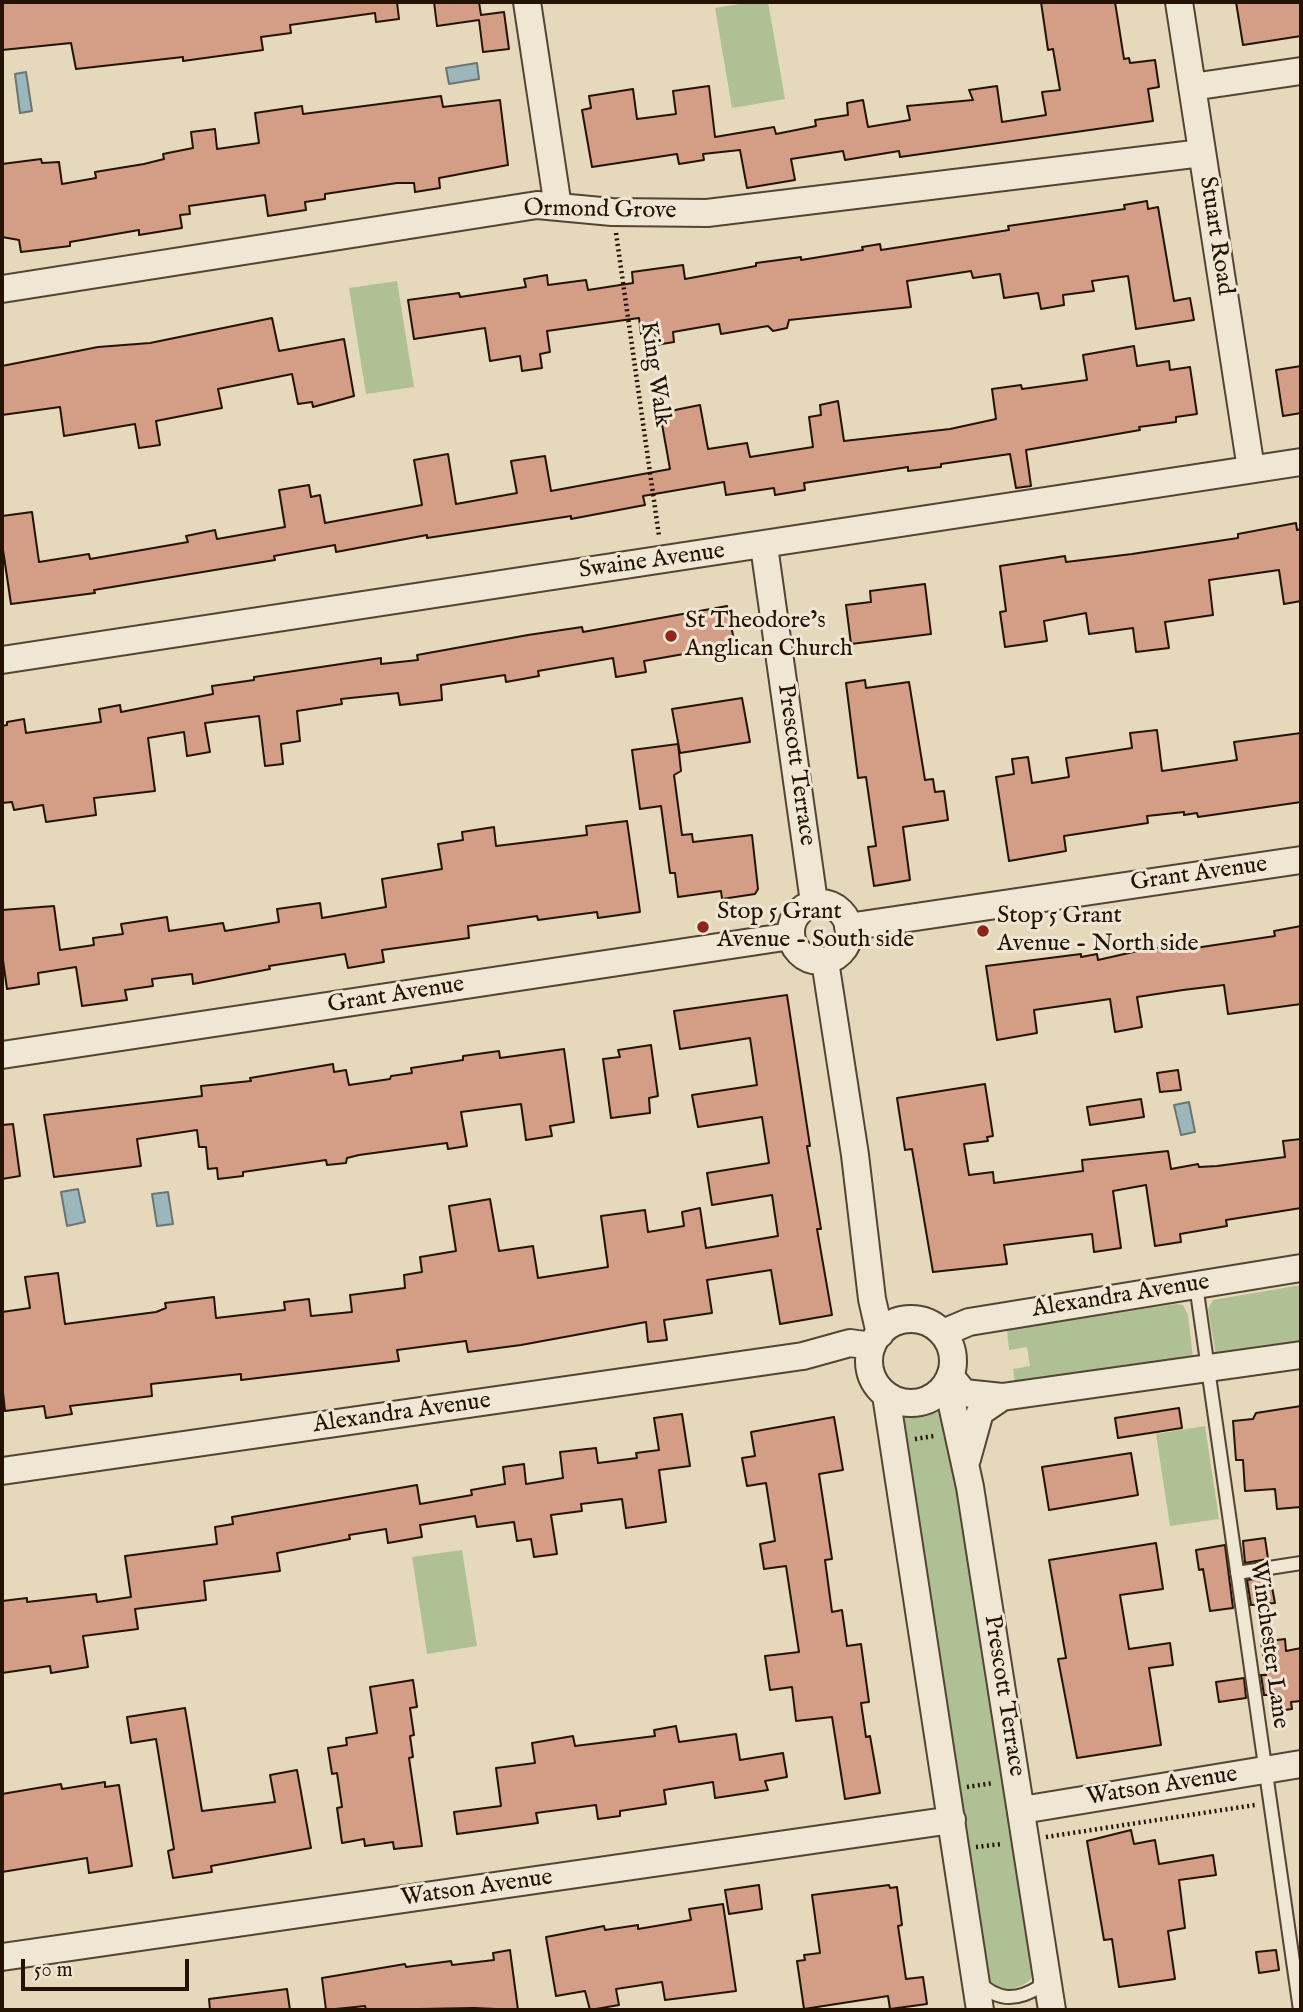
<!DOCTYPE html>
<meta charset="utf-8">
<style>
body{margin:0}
#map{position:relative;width:1303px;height:2012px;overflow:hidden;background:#e6d9bb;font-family:"IM FELL English",serif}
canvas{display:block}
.frame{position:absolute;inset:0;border:4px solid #241205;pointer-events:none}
.scale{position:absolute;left:21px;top:1959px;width:168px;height:32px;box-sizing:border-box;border:4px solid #241205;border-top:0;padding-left:9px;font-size:21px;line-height:24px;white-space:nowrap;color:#241205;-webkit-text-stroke:5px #efe6d3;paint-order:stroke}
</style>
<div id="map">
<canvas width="1303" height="2012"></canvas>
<div class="frame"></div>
<div class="scale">50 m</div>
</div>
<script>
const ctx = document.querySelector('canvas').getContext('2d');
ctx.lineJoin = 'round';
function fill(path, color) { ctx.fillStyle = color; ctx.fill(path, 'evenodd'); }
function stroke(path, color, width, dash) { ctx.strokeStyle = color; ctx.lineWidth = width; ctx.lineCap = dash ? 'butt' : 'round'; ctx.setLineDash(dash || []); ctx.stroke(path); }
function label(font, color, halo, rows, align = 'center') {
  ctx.font = font + ' "IM FELL English",serif'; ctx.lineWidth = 6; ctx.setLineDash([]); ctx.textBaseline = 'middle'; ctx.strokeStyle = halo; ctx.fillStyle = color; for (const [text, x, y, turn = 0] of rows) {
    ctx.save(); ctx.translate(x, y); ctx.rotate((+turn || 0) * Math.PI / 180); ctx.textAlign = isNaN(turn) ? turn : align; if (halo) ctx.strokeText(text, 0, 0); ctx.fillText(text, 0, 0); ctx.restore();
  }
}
const green = new Path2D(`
 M751 2H768L785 99 732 108 715 8Z
 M397 281 414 387 366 394 349 288Z
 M1301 1285V1347L1216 1356 1208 1309 1213 1300Z
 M1176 1304 1183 1305 1188 1315 1193 1358 1016 1390 1013 1369 1030 1366 1027 1347 1009 1350 1007 1330Z
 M942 1408 946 1410 1036 1971C1028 1989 1003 1995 987 1983L898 1415 918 1416Z
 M1205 1426 1219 1519 1170 1526 1156 1434Z
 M462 1550 477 1646 427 1654 412 1557Z`);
const water = new Path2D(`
 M477 63 479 79 449 84 446 68Z
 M26 72 32 111 20 113 15 74Z
 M1189 1102 1195 1132 1181 1135 1174 1105Z
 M78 1189 85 1222 67 1226 61 1192Z
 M168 1192 173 1224 157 1226 152 1194Z`);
const building = new Path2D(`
 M2 2H397L399 19 376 22 375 13 290 25 291 33 261 37 263 50 183 61V57L76 69 71 43 2 50Z
 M434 2H479L481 15 504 12 509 49 483 52 479 20 437 26Z
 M1041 2H1115L1124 59 1129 58 1130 63 1155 60 1159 87 1148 89 1153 121 900 157 899 151 845 160 843 151 791 159 795 180 747 188 740 150 703 154 704 160 679 164 677 154 592 167 582 110 591 108 589 96 633 89 637 119 676 114 673 91 709 86 715 137 774 127 776 134 816 126 815 120 848 115 847 103 863 100 868 127 910 120 907 106 973 100 969 90 997 86 1002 122 1046 115 1042 92 1060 90 1053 49 1048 50Z
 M1236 2H1301V36L1243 45Z
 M441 96 443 107 500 100 508 165 439 178 440 188 415 192 414 183H397L325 194V199L305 202 306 210 268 216 265 195 189 206 190 214 180 215 182 228 139 235V230L70 242V246L21 252 19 240 2 237V164L41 159 42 163 59 162 62 184 96 178 95 172 144 164 164 159 163 154 193 148 191 132 215 129 217 149 259 143 255 113 302 106 303 114Z
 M1147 201 1148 209 1158 207 1174 301 1190 298 1194 320 1136 329 1128 276 1092 281 1094 291 1063 295 1064 305 1041 309 1038 293 1004 298 1000 274 973 278 971 271 907 281 911 307 789 320 787 328 773 331 768 326 721 334 719 324 673 332 674 342 656 345 655 332 641 334 639 318 547 331 550 352 540 354 542 368 522 371 520 356 490 361 485 328 414 339 408 300 459 293 460 297 526 287 524 279 547 275 548 285 586 280 588 290 633 283 632 272 683 265 685 279 756 266V263L801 257V260L863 250 862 247 880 244 881 250 1009 230 1008 226 1125 209 1124 205Z
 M272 318 279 351 344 339 354 396 313 407 312 402 298 404 292 374 218 389 222 408 156 421 160 445 139 448 135 424 64 436 60 407 2 415V366L98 347 150 343Z
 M1134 346 1137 366 1169 361 1170 370 1190 367 1197 414 1176 417V422L1139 427 1140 430 1026 450 1031 486 1016 488 1010 454 941 464V467L908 471V467L804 483 805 490 775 495 774 488 726 495 724 482 643 496 645 505 571 519V516L427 538V535L336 552 335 545 274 556 275 560 94 590 95 593 11 604 2 543V516L32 512 39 562 89 554 90 559 188 542 186 536 215 530 217 539 285 527 279 490 309 485 311 497 320 495 325 523 422 505 414 460 448 454 456 504 517 493 511 461 545 456 551 491 670 469 660 413 700 405 708 449 747 443 750 457 813 447 809 417 821 415 820 405 838 401 844 441 950 429 996 419 992 389 1021 385 1022 389 1087 380 1083 355Z
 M1301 366V413L1283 416 1276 370Z
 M1296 523 1297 530 1301 529V601L1284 604 1279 570 1209 580 1213 615 1165 622 1169 648 1136 652 1133 628 1089 634 1086 613 1044 621 1047 641 1005 647 1000 612 1006 611 1000 566 1065 556 1066 562 1132 554 1238 538V534Z
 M925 584 931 634 851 644 846 605 871 602 870 591Z
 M727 606 735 645 644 661 646 672 616 677 613 658 538 671 539 676 506 682 505 675 441 685 442 700 400 705 398 693 341 699 342 704 297 711 300 741 281 744 283 764 265 766 259 716 205 723 210 752 187 756 184 732 148 738 155 791 94 798 96 815 46 822 43 805 14 810 12 802 2 803V726L7 725V722L24 719 26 733 101 722 99 709 120 705 121 712 213 694 212 686 254 680V677L381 658V664L418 660 417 655 528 635 582 627 583 632Z
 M865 680 866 688 909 682 925 780 933 779 935 792 944 791 948 820 903 827 910 880 874 886 868 847 876 846 866 777 858 778 846 683Z
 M742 698 750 742 680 753 672 709Z
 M1157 730 1162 771 1237 760 1234 742 1301 733V802L1198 817 1197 813 1184 815V812L1147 816 1148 823 1064 836 1066 851 1009 861 996 777 1014 774 1012 759 1028 757 1032 783 1069 777 1066 758 1132 748 1130 733Z
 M678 744 681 771 674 775 682 835 692 834 693 842 752 835 758 889 755 894 722 899 721 891 678 897 675 873H670L661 806 640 809 632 750Z
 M627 821 640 912 598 918 597 912 538 920 537 916 468 926 469 938 382 950 384 962 348 968 345 954 269 966 270 969 193 984 192 974 152 979 153 986 125 990 127 1000 82 1006 76 967 38 973 39 984 7 989 2 953V910L54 906 60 950 94 945 93 938 123 934 121 924 167 917 169 931 223 923 225 931 279 922 277 909 320 903 322 918 386 907 382 879 442 869 438 844 463 840 462 832 494 827 496 846 587 835 586 826Z
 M1301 926V1004L1228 1014 1224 985 1183 990 1137 997 1142 1027 1115 1032 1110 999 1034 1010 1037 1033 997 1040 986 966 1081 954V957L1097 954 1098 960 1142 950 1194 944 1195 948 1275 936 1274 931Z
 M787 995 810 1146H807L821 1229H817L832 1315 780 1324 771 1270 707 1280 712 1313 664 1320 667 1340 648 1342 646 1322 521 1345 468 1352 466 1341 397 1350 399 1361 241 1380V1374L151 1384 152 1396 70 1406 72 1414 46 1418 44 1406 5 1411 2 1383V1312L30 1308 25 1277 58 1273 65 1324 156 1312 166 1308 165 1303 214 1297 216 1318 285 1310 284 1302 309 1299 311 1316 352 1312 350 1295 405 1288 404 1275 422 1272 420 1257 456 1251 449 1206 490 1199 499 1251 533 1246 538 1278 608 1267 601 1216 645 1210 648 1232 684 1226 682 1212 700 1208 706 1248 778 1236 772 1195 712 1205 707 1173 769 1163 762 1117 698 1127 692 1095 757 1085 750 1038 680 1049 674 1011Z
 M651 1045 658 1096 649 1098 650 1113 611 1118 603 1059 620 1057 618 1050Z
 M564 1049 574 1122 550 1126 552 1136 526 1140 521 1104 461 1112 467 1146 448 1149 447 1143 359 1155 347 1158 346 1163 327 1165 326 1160 243 1172V1176L218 1179 217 1168 208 1169 206 1147H199L197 1130 137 1139 141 1166 54 1177 44 1115 202 1096 201 1086 251 1081 250 1078 333 1064 334 1072 346 1070 349 1085 390 1079 391 1076 412 1073 411 1068 463 1060V1056L499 1051 500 1058Z
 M1178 1070 1181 1090 1160 1092 1157 1073Z
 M985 1084 993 1136 987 1137 988 1141 964 1144 969 1175 993 1172 994 1183 1083 1171 1082 1160 1168 1151 1171 1169 1198 1164 1199 1167 1217 1166 1285 1157 1283 1141 1301 1139V1208L1226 1220 1227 1226 1180 1234 1181 1242 1155 1246 1146 1185 1113 1191 1121 1248 1094 1252 1092 1234 1004 1245 1007 1264 933 1272 912 1149 905 1150 897 1098Z
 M1141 1099 1144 1117 1090 1125 1087 1107Z
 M13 1124 20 1176 2 1179V1125Z
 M1301 1406V1507L1277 1509 1275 1489 1245 1491 1243 1460H1236L1233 1421 1253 1419 1256 1413Z
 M1179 1408 1182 1428 1118 1438 1115 1418Z
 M682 1414 690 1466 659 1470 666 1522 626 1528 622 1499 581 1504 582 1511 551 1515 557 1554 534 1557 531 1539 517 1541 514 1522 477 1527 475 1516 420 1525 422 1537 388 1543 386 1529 349 1535 350 1539 277 1553 280 1571 204 1581 206 1600 135 1609 138 1629 83 1636 88 1667 51 1673 50 1666 2 1673V1601L27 1598V1602L96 1594 97 1602 131 1597 125 1556 217 1544 215 1527 233 1524 232 1517 417 1485 420 1504 472 1495 471 1490 505 1484 503 1467 524 1464 526 1484 563 1478 560 1452 596 1448 598 1463 637 1458 636 1453 659 1450 654 1418Z
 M834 1417 843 1470 819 1474 832 1559 825 1560 832 1612 842 1610 847 1646 861 1644 869 1702 861 1703 866 1737 870 1736 880 1793 845 1799 832 1717 796 1721 792 1687 770 1690 765 1656 799 1652 786 1566 764 1569 760 1544 775 1541 766 1483 747 1486 742 1458 755 1456 751 1432Z
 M1131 1453 1138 1495 1049 1510 1042 1467Z
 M1265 1538 1268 1559 1245 1563 1243 1541Z
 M1156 1543 1163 1589 1120 1595 1129 1649 1170 1643 1173 1665 1149 1668 1161 1745 1077 1758 1058 1659 1066 1658 1049 1560Z
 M1225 1545 1233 1608 1210 1611 1203 1569 1199 1570 1196 1550Z
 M1270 1577 1275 1603 1251 1605 1247 1580Z
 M1285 1639 1286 1651 1301 1648V1701L1291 1702 1292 1709 1272 1712 1269 1695H1264L1261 1675H1266L1261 1642Z
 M1244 1678 1246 1698 1219 1702 1216 1682Z
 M413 1680 417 1707 410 1708 414 1735 410 1736 413 1757 409 1758 422 1846 394 1849 393 1842 365 1846 364 1839 342 1843 337 1808 342 1807 337 1773 332 1774 328 1748 347 1745 346 1738 377 1733 370 1687Z
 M185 1708 202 1811 275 1802 270 1775 297 1770 311 1848 211 1866 212 1872 173 1878 168 1851 174 1849 156 1739 131 1743 127 1717Z
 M676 1726 679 1742 736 1734 740 1760 783 1753 787 1777 765 1781 768 1790 715 1798 713 1782 664 1790 666 1804 620 1811V1816L598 1819 596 1805 536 1813 538 1823 457 1834 454 1812 501 1806 496 1768 535 1763 532 1743 573 1736 575 1746 655 1736 654 1730Z
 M105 1782V1787L119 1785 132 1866 89 1873 87 1858 2 1872V1794L61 1784 62 1789Z
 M1131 1830 1134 1844 1155 1840 1159 1864 1213 1855 1216 1875 1179 1880 1185 1928 1168 1931 1175 1979 1119 1987 1112 1939 1104 1940 1087 1841Z
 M759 1885 762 1909 729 1914 725 1890Z
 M889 1885 890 1888 897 1887 902 1925 898 1926 906 1979 923 1977 927 2004 890 2009 888 1996 804 2009 797 1961 805 1960 804 1955 820 1953 812 1895Z
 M723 1904 736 1991 665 2000 662 1982 616 1989 619 2005 590 2010 585 1991 556 1996 546 1937 604 1926 605 1930 638 1925V1929L691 1920 689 1909Z
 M510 1950 518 2010 474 2008 366 2010 365 2006 326 2010 322 1978 405 1964 406 1967 451 1961 452 1965 494 1960 493 1953Z
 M1276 1950 1279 1970 1259 1973 1256 1952Z
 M287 1989 290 2010H210L209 1999Z`);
const path = new Path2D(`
 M616 233 659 536
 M915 1439 934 1436
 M967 1787 993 1783
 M1046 1837 1255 1805
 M976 1847 1002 1844`);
const lane = new Path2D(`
 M1196 1285 1300 2010
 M1237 1573 1301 1563
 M979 1982C997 2001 1017 2001 1039 1987L1042 1975`);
const street = new Path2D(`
 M527 2 558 207
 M1179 2 1251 469
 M1192 87 1301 71
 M2 289 537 205 612 212 707 213 1202 153
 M764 546 814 902
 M2 660 1301 462
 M791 932a29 29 0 1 1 58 0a29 29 0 1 1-58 0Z
 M848 927 1301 860
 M825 961 855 1155 872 1299 880 1334
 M2 1055 791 936
 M869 1361a42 42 0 1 1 84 0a42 42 0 1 1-84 0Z
 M943 1333 969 1322 1301 1268
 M950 1376 964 1393 1002 1397 1301 1355
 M947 1382 970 1487 1052 2010
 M886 1395 980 2010
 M967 1459 980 1412 1002 1397
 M2 1471 803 1356 850 1343 872 1346
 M1022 1810 1301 1764
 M2 1957 952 1820`);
const markers = [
 [671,636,7,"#8f2418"],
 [703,927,7,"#8f2418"],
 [983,931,7,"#8f2418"]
];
const streetNames = [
 ["Ormond Grove",600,211,1],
 ["Stuart Road",1215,236,81],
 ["King Walk",654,374,82],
 ["Swaine Avenue",652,562,-8],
 ["Prescott Terrace",795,765,82],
 ["Grant Avenue",1199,875,-8],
 ["Grant Avenue",396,996,-9],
 ["Alexandra Avenue",1121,1297,-9],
 ["Alexandra Avenue",402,1414,-8],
 ["Winchester Lane",1268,1645,82],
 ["Prescott Terrace",1003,1696,81],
 ["Watson Avenue",1162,1787,-9],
 ["Watson Avenue",477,1889,-8]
];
const poiNames = [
 ["St Theodore’s",685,622],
 ["Anglican Church",685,650],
 ["Stop 5 Grant",717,913],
 ["Avenue - South side",717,941],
 ["Stop 5 Grant",997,917],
 ["Avenue - North side",997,945]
];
fill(green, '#afc095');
fill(water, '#9cb7bc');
stroke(water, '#6c7573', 2);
fill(building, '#d49d85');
stroke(building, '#241205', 2);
stroke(lane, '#544432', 16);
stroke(street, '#544432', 30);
stroke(path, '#241205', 4.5, [2, 3.5]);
stroke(lane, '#efe6d3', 12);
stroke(street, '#efe6d3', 26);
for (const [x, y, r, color] of markers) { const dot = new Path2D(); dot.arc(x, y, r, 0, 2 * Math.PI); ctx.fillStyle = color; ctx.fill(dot); stroke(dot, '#efe6d3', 2.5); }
label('24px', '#241205', '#efe6d3', streetNames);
label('24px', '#241205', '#efe6d3', poiNames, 'left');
</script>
